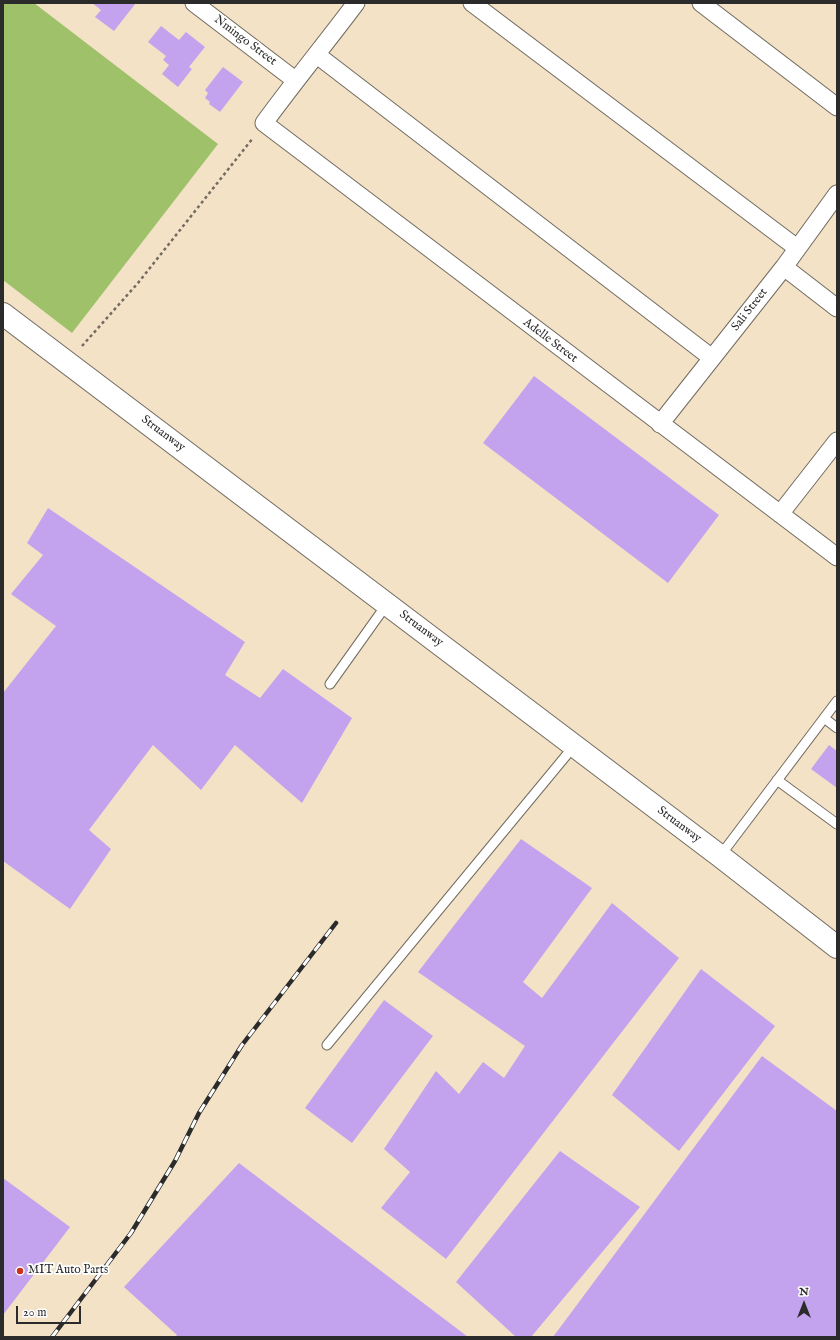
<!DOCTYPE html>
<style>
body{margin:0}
#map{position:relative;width:840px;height:1340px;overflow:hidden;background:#f3e2c6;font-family:"IM FELL English",serif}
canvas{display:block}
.frame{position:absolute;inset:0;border:4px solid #2b2b2b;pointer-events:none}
.north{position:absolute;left:784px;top:1284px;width:40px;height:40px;-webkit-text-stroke:3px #fff;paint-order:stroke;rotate:0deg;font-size:11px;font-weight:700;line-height:16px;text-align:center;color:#2b2b2b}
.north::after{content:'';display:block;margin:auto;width:14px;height:18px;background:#2b2b2b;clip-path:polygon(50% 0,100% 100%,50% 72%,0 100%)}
.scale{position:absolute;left:16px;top:1306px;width:65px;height:18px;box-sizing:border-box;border:2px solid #2b2b2b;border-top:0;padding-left:5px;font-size:12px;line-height:14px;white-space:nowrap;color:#2b2b2b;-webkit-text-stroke:3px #fff;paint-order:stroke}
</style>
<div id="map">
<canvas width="840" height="1340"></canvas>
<div class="frame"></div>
<div class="north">N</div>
<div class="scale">20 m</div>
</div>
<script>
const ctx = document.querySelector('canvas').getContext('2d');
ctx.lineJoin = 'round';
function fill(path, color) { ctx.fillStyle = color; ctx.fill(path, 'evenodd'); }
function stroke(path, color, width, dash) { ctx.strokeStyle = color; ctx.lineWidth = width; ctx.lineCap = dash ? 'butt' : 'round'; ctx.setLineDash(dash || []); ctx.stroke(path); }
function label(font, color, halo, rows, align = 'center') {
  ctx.font = font + ' "IM FELL English",serif'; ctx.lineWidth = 3.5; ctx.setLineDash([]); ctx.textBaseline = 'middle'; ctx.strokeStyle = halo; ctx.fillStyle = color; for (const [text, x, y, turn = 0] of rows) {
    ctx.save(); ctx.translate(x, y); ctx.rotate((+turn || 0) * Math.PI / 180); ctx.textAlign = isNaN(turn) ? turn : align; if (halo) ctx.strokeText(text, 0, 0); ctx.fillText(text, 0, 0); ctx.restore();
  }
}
const green = new Path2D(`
 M3 3H34L218 144 72 333 3 280Z`);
const building = new Path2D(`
 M92 3H136L114 31 95 17 101 10Z
 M161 26 179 40 186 32 205 47 189 67 192 69 178 87 162 74 169 65 163 60 166 56 148 42Z
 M223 67 243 82 220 112 209 104 210 102 205 98 208 93 205 90Z
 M534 376 719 515 668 583 483 443Z
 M48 508 245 642 225 675 260 698 283 669 352 718 302 803 235 745 201 790 153 745 89 830 111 849 70 909 3 861V693L56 626 11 594 43 555 27 543Z
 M829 745 837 751V788L811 769Z
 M521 839 592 888 523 982 542 998 612 903 679 958 446 1259 381 1208 410 1172 384 1149 436 1071 459 1094 483 1062 504 1078 525 1046 418 972Z
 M701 969 775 1026 679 1151 612 1095Z
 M384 1000 433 1036 352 1143 305 1108Z
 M762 1056 837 1111V1337H553Z
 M560 1151 640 1207 531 1337H516L456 1282Z
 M239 1163 468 1337H175L177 1335 124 1287Z
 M3 1178 70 1227 3 1315Z`);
const path = new Path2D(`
 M82 346 138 283 253 138`);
const service = new Path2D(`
 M330 684 387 604
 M824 718 837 728
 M777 780 837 824
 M720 856 837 701
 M327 1045 574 746`);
const minor = new Path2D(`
 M194 3 295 80
 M356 3C326 43 294 82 264 123L837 557
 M472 3 797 248
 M701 3 837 107
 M317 55 712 358
 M784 267 837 308
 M660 424 784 267 837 194
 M780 514 837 441`);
const tertiary = new Path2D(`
 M3 314 720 856 837 947`);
const rail = new Path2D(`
 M52 1337 131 1233 175 1161 199 1113 242 1045 336 923`);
const markers = [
 [20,1271,4,"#c8321e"]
];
const streetNames = [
 ["Nmingo Street",245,41,37],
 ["Sali Street",750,310,-52],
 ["Adelle Street",550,341,37],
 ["Struanway",163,434,37],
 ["Struanway",421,629,37],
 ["Struanway",679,825,37]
];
const poiNames = [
 ["MIT Auto Parts",28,1271]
];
fill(green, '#9ec16a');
fill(building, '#c3a3ed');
stroke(service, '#716b61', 11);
stroke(minor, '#716b61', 19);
stroke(tertiary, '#716b61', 24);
stroke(path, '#716b61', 2.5, [3, 3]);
stroke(service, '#fff', 9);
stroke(minor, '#fff', 17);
stroke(tertiary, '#fff', 22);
stroke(rail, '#2b2b2b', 4.5);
stroke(rail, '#fff', 3, [9]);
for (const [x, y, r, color] of markers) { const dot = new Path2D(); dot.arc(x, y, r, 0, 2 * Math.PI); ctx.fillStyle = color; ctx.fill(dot); stroke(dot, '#fff', 1.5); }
label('12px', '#2b2b2b', '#fff', streetNames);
label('12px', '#2b2b2b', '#fff', poiNames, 'left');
</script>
